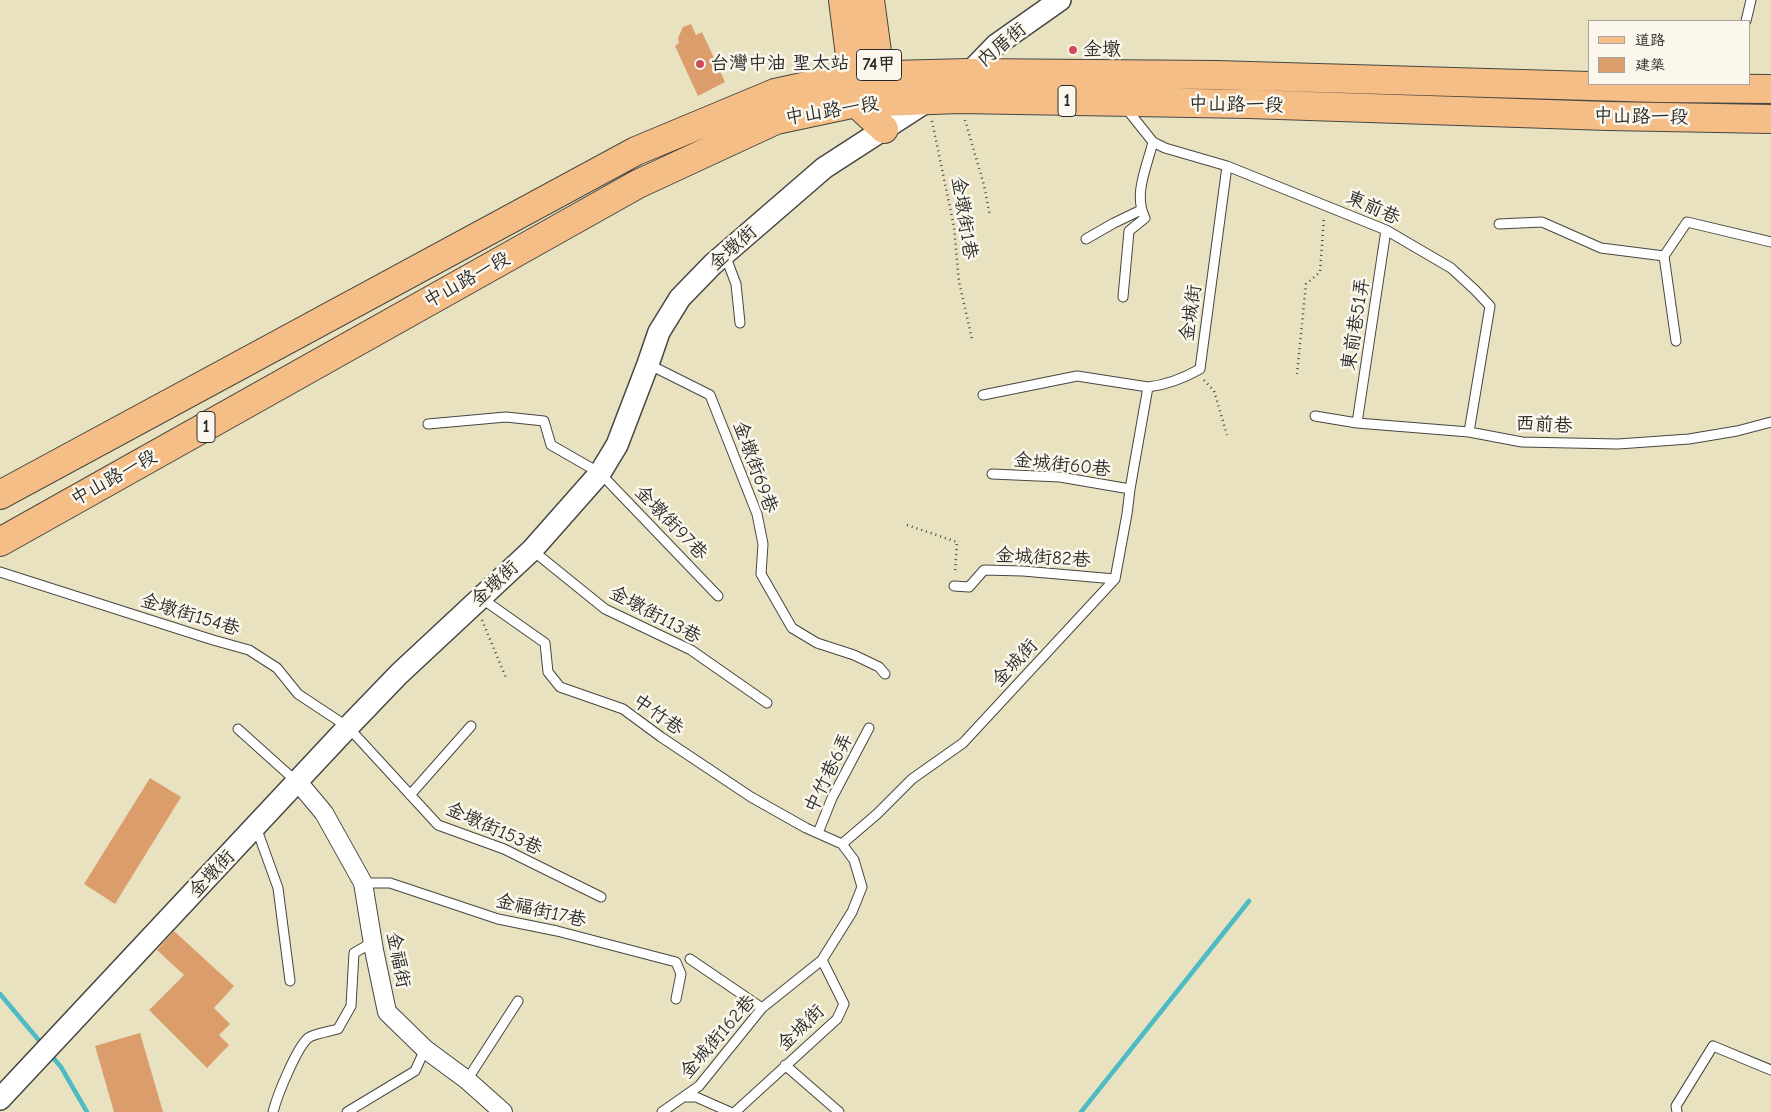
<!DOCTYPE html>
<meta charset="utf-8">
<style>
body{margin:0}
#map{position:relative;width:1771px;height:1112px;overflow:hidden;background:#e8e2c0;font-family:"Comic Neue","LXGW WenKai TC",sans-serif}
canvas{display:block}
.legend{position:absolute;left:1588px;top:20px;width:162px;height:65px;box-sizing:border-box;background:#fbf7ec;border:1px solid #a8a59f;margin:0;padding:6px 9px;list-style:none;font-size:15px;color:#2b2b2b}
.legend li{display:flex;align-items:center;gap:10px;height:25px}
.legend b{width:25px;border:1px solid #a8a59f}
</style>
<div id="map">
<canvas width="1771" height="1112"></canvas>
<ul class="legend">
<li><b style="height:6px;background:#f6be87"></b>道路</li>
<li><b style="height:14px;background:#dc9d6c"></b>建築</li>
</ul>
</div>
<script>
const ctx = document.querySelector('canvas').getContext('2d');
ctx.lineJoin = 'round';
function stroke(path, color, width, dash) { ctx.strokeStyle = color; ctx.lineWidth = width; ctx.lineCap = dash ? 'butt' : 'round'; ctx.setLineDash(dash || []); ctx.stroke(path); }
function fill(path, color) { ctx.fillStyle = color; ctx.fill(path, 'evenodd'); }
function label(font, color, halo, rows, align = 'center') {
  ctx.font = font + ' "Comic Neue","LXGW WenKai TC",sans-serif'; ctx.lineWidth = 5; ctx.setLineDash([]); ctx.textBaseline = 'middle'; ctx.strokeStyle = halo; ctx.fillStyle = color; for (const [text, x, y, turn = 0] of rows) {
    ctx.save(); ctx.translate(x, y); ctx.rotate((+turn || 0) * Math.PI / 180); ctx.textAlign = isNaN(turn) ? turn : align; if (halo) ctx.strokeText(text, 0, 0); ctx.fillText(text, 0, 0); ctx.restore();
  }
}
const stream = new Path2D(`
 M0 994 42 1044
 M50 1054 61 1067 87 1112
 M1081 1112 1249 901`);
const building = new Path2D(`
 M691 24 696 35 702 32 725 82 698 96 675 46 679 43 678 38 683 27Z
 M150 778 181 797 115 904 84 884Z
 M174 931 234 986 214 1008 230 1024 219 1035 229 1045 207 1068 149 1010 184 975 157 950Z
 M140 1033 163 1112H114L95 1046Z`);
const path = new Path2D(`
 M965 120 984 185 990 216
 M932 121 954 227 959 282 972 339
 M1297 374 1306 284 1320 272 1324 217
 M1204 380 1214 391 1227 435
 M907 525 957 542 955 574
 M482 620 506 678`);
const service = new Path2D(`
 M1746 21 1751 0
 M1125 107 1153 142 1165 148 1227 166 1386 230 1451 268 1475 290 1490 306 1469 432
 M1499 224 1542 222 1601 248 1664 256
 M1086 239 1114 223 1141 210
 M725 255 736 284 740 323
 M1123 297 1129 231 1145 218C1133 195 1147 166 1153 142
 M1676 341 1664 256 1687 222 1771 242
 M648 364 710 395 757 514 763 544 761 574 792 628 817 643 854 655 879 667 885 674
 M983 395 1077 376 1148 387
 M1315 416 1357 423 1469 432 1522 442 1618 444 1689 439 1737 431 1771 422
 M1357 423 1386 230
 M428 424 506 417 544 421 551 445 600 473 718 596
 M992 474 1060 477 1130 489
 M532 550 605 609 691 650 767 703
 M0 572 213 640 249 650 277 668 298 694 348 727 438 825 504 849 601 897
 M954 586 969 587 984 570 1023 571 1115 579
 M481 598 545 643 548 672 560 687 623 709 661 737 751 797 806 828 842 844
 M238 729 297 782
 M410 795 471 726
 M256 827 278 888 290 981
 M818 833 832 798 869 728
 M363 883H390L498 919 557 931 676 962 681 974 676 999
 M690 959 762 1008
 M785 1065 839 1112
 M467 1080 518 1001
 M685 1097H696L730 1112
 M273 1112C277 1096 296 1049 308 1038 313 1034 331 1031 338 1029L351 1006 354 953 373 942
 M347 1112 415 1071 425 1049
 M662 1112 699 1086 762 1008 822 960 852 912 862 887 854 860 842 844 877 814 912 779 963 743 1115 579 1127 514 1130 489 1148 387C1166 385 1184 378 1200 369L1227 166
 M735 1112 837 1019 844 1004 822 960
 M1677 1112 1676 1106 1713 1046 1771 1070`);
const minor = new Path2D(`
 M298 782 324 813 363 883 374 950 387 1012 425 1049 467 1080 503 1112`);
const tertiary = new Path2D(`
 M961 79 969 73 996 45 1060 0
 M0 1099 348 727 399 674 532 550 600 473 617 445 648 364 659 332 680 298 713 264 824 168 929 100`);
const primary = new Path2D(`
 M843 0 856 103 884 129
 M870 0 880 74 881 93
 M0 495 636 151 775 93 853 76 969 73 1216 75 1658 88 1771 89
 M0 542 638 184 776 120 856 103 959 99 1249 104 1608 116 1771 119`);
const markers = [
 [1073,50,5,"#d1495b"],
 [700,64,5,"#d1495b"]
];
const shields = [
 [879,65,45],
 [1067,101,18],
 [206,427,18]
];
const shieldNames = [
 ["74甲",879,65],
 ["1",1067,101],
 ["1",206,427]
];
const streetNames = [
 ["內厝街",1002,45,-40],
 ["中山路一段",1236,105,1],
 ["中山路一段",832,111,-9],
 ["中山路一段",1641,117,1],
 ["東前巷",1373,208,24],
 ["金墩街1巷",964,218,81],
 ["金墩街",733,248,-42],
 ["中山路一段",467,280,-29],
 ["金城街",1191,313,-82],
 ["東前巷51弄",1356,324,-81],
 ["西前巷",1544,425,3],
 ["金城街60巷",1062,465,6],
 ["金墩街69巷",755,467,70],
 ["中山路一段",114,478,-29],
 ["金墩街97巷",671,523,46],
 ["金城街82巷",1043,558,3],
 ["金墩街",495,584,-43],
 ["金墩街154巷",190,615,17],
 ["金墩街113巷",655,615,28],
 ["金城街",1015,663,-47],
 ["中竹巷",658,715,35],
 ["中竹巷6弄",829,773,-64],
 ["金墩街153巷",494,829,24],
 ["金墩街",212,874,-47],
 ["金福街17巷",541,911,13],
 ["金福街",398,960,79],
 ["金城街",801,1028,-44],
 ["金城街162巷",718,1037,-49]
];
const poiNames = [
 ["金墩",1083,50],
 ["台灣中油 聖太站",710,64]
];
stroke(stream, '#4cbbc4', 4.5);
fill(building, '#dc9d6c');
stroke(service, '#474641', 11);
stroke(minor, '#474641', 20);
stroke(tertiary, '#474641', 24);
stroke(primary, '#474641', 30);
stroke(path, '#474641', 2.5, [1, 4]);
stroke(service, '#fff', 9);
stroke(minor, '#fff', 18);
stroke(tertiary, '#fff', 21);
stroke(primary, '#f6be87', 28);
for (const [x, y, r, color] of markers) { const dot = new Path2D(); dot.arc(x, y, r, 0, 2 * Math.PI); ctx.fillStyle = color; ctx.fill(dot); stroke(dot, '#fbf7ec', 2); }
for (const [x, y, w] of shields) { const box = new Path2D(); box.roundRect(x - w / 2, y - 15.5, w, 31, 4); ctx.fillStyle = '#fbf7ec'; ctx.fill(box); stroke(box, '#2b2b2b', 1); }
label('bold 18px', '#2b2b2b', null, shieldNames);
label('19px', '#2b2b2b', '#fbf7ec', streetNames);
label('19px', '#2b2b2b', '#fbf7ec', poiNames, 'left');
</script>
